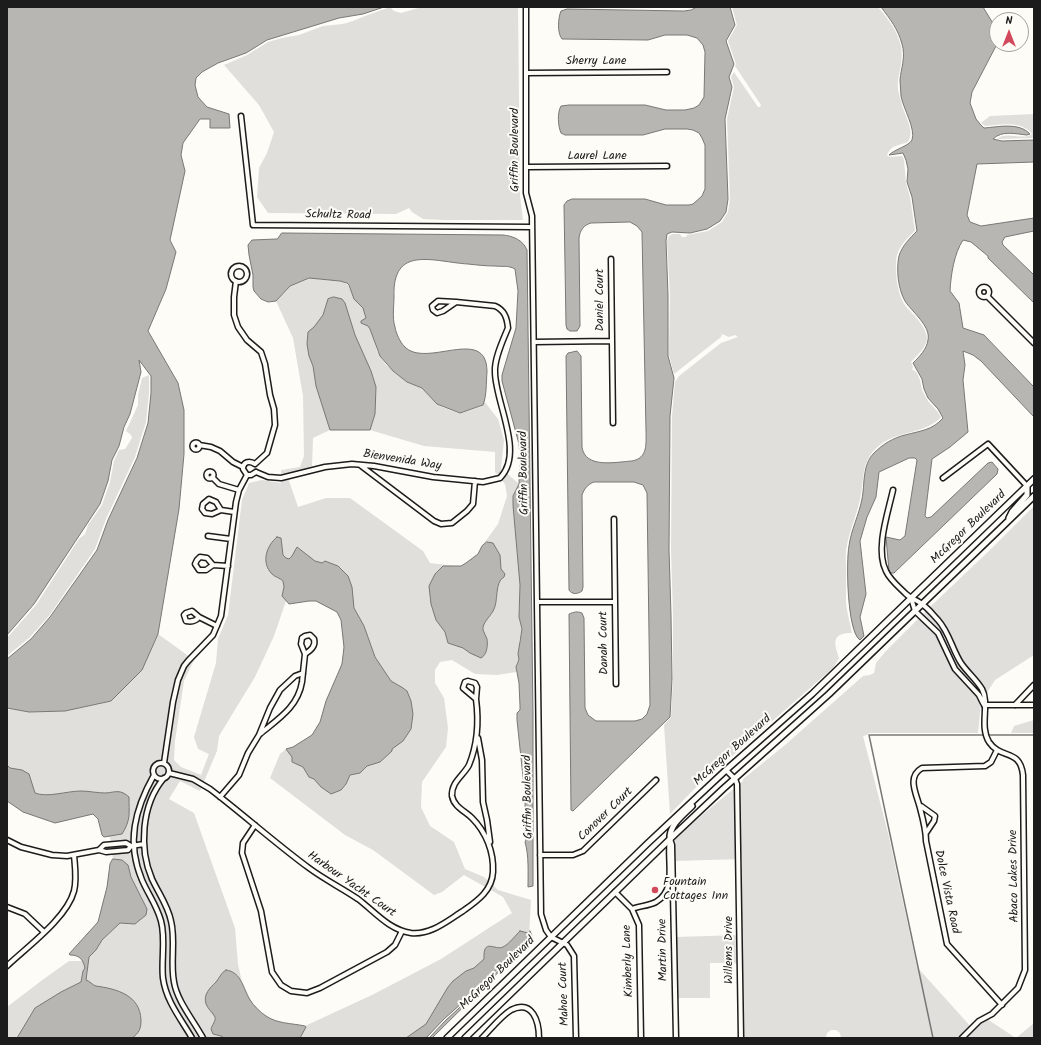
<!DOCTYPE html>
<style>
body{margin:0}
#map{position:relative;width:1041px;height:1045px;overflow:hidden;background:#fdfcf7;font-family:Kalam,sans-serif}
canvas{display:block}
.frame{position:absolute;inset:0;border:8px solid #1c1c1c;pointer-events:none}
.north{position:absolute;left:989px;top:12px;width:40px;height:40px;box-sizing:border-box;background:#fdfcf7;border:1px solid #a3a29f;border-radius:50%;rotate:0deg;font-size:11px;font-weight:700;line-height:16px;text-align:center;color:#1c1c1c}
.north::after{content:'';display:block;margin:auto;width:14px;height:18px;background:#d1495b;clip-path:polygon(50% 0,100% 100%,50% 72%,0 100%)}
</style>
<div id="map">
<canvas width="1041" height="1045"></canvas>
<div class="frame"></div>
<div class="north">N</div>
</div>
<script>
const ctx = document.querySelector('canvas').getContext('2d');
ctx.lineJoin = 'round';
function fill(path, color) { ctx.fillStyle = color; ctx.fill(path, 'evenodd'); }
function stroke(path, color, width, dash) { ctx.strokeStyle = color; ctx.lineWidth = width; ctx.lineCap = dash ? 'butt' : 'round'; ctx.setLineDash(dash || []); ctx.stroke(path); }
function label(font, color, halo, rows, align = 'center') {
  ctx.font = font + ' Kalam,sans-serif'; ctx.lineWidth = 4; ctx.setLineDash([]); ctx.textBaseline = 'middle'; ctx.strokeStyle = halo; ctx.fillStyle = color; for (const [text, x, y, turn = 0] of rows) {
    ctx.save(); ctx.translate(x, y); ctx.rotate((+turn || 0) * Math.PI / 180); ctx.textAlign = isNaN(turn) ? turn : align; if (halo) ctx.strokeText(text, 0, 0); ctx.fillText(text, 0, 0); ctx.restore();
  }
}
const green = new Path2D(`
 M390 7 394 11 401 13 422 7H518L520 196 523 220H444L423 219 412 212 409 208 396 214 268 213 257 197 259 168 267 153 274 132 259 105 224 65 247 55 268 42 282 38 299 35 323 26 343 24 353 21 365 16Z
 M732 7H878C888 19 898 31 901 47 903 58 900 69 898 80 897 87 899 95 901 101 903 114 916 130 908 142 898 146 892 144 887 155L889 157 902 156 904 160 906 183 910 197 915 231C908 237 900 245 897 255 894 269 897 298 908 309 915 316 927 328 927 339 926 348 916 356 911 362L913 367 912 369 917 373 920 380 922 390 928 401 937 411 941 417C927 433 899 431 881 444 860 460 865 477 860 499 857 514 850 529 847 545 845 552 846 560 846 567 846 579 846 591 846 603 847 613 850 623 852 633 831 633 834 643 839 658L833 668 714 772 708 775 670 814 664 725 671 717 673 680V615L671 550 672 416 675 382 679 376 721 343 738 337 735 335 729 337 722 334 721 337 674 374 669 355 670 295 667 241 669 236 672 234H680L682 237H686L687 235 708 231 722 222 728 212 730 199 727 119 734 87 731 77 734 72 758 107H760L761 105 735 66 736 64 728 41 737 25Z
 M1034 114V138L997 139C1006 131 1020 140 1031 135L1032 134C1022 120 999 125 985 126L981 123 990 116Z
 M314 277C323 280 343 279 348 285 352 289 352 295 355 299 361 307 364 306 366 318L361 321 368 326 373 334 377 351 386 365 407 382 422 388 433 400 442 407 458 413 468 411 480 407 483 405 484 401 498 419 504 440 501 468 519 484 516 490 517 545 520 585 519 617 522 629 519 642V658L516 664V672L497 675 475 674 452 660 440 662 435 670V683L444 698 448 728 446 747 422 782 421 807 430 826 454 842 465 869 484 877 498 890 531 900 529 936 480 987 444 1019 426 1038H207L206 1036 201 1038H7V1007L45 978 69 961H83L79 956 70 955 69 954 98 922 107 887 110 864 113 859 110 837H104L102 835 98 819 93 814 55 823 23 812 7 801V711L10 709 29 712 65 711 111 701 150 652 158 634 194 660 184 681 175 741 174 760 181 767 201 775 209 754 198 749 194 737 216 663 218 639 228 615 242 500 249 483 262 480 281 483V470L300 467 304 456 303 396 293 338 276 301 290 286 304 279ZM340 429 370 430 424 446 495 452V472L505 484 507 496 498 524 482 546 478 554 466 563 461 566H455L430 563 423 551 350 498H326L298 507 287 475 312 466 313 438 330 430ZM286 601 291 604 302 601H316L337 612 341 620 344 652 340 670 326 701 320 722 312 735 293 747 286 749 280 754 270 778 345 835 373 850 434 895 442 892 464 875 503 897 512 913 441 959 372 995 305 1026 277 1021 265 1016 253 1004 242 982 238 964 235 928 194 813 169 799 180 781 200 791 217 751 219 736 255 677 274 636Z
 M149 375V393L146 422 135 457 106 519 95 549 49 616 29 638 7 656V638L36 605 79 539 85 534 88 525 102 505 110 482 114 461 119 450 125 449 132 438 131 435 126 431 138 405V395L142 378Z
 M1034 506V655L995 680 981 702 978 733H869L867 735 863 736 888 833 917 967 972 1028 987 1019 1016 1038 1034 1023V1038H841L840 1033 836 1030H831L827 1033 826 1038H743L740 963H710V998H674L675 937 741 935 742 859 675 861 672 840 743 781V779L785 745 863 676 870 675 874 673 876 663 885 652 931 606 992 548Z
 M1034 720V733H1011L1014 726Z`);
const water = new Path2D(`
 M7 7H384L363 14 339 18 267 40 246 53 218 63 202 72 196 78 195 85 198 97 207 107 229 114 230 128H210V119H200L183 143 181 155 185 171 170 240 176 252 166 289 148 331 178 383 184 410V454L179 509 158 634 142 670 111 701 65 711 29 712 7 708V659L31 639 50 617 97 550 108 520 137 458 148 423 151 393V376L139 360 141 372 130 414 124 427 119 446 112 460 108 481 100 504 34 604 7 635Z
 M697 7H730L735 25 726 41 734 64 729 77 732 87 725 119 728 199 726 212 720 221 707 229 690 233 672 232 667 234 666 241 668 295V356L674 378 670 416 669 550 671 615 672 679 670 717 573 811 571 810 569 614C574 612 577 611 582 613L584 618 585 708 588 715 596 721H635L642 719 647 714 650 705 647 493 643 485 634 482H594C588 484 584 489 582 495L583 587 582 591C578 594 572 595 569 590L566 356 568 353 577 351 581 356 582 447C585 469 616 462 632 461 648 458 646 444 646 431L642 232 637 226 630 222 591 223C584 225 580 230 579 238L580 326 577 331H570L567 329 566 325 564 205 567 201 572 199H645L666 205H689L693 204 702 196 705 189V145L702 138 699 133 693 130 687 129H665L643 135H565L561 133C558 126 557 113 561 106L569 105H645L666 110H685L694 108 699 105 704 97 705 52 703 45 697 38 687 35H665L648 40 562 39C557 33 558 18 561 11L567 9 684 11 691 10Z
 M881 7H983L997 30V44L972 92 970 103 976 119 980 124 984 128C998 127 1019 122 1030 134L1027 135C1016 134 1002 130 993 139L1002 141 1034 140V162L977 164 967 215 970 222 981 226 1034 218V231L1005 237 1002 242 1003 245 1034 275V303L988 258V256L971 242 963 240C954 254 951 274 950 291L959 303 963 328 984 335 1034 387V417L981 361 973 355 963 351 965 365 963 380 968 432 950 447 932 459 925 516 927 518 931 517 988 463 992 462 998 469 997 474 894 573H891L889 571 886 537 900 540 905 536 917 460 915 458H909L879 472 876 497 867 517 860 541 866 594 860 617 864 636 860 640C847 632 846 561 849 546 851 530 859 515 862 499 865 484 862 465 874 453 883 444 893 438 905 435 920 431 933 430 943 418L938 409 928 398 924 389 922 379 913 363C919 357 927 349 928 340 931 326 912 312 905 301 898 289 896 269 899 256 902 246 910 238 917 231L912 197 907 182 908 169 906 160 903 153 889 155C895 149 909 146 912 140 916 129 903 108 901 96 901 91 900 85 900 80 901 68 906 57 902 44 898 29 890 19 881 7Z
 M282 233 503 235C513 236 523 240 527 250L533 715V886L528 887C528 874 529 855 525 842L526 840 525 802 523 799 525 796 517 720V713L520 710V706L519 683 516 667 519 659 518 654 522 629 519 617 520 585 513 505V496L519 484 520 456 519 444 502 381V375L516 328 518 291 515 269C508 265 503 267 495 266 486 266 477 265 468 264 434 262 392 244 394 297 394 306 392 318 395 327 396 333 400 342 404 346 425 370 487 324 487 372 486 382 487 395 483 405L460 413 437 404 422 388 407 382 393 371 380 356 370 329 368 326 361 323V321L366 318 363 308 354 299 349 285 347 283 340 281 309 278 290 286 276 301 268 302 261 299 254 291 253 287V275L249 255 248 245 252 240 277 239Z
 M334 297 342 299 345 303 355 335 371 371 376 387 375 414 370 430H330L316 386 313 366 309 356 307 344 308 332 314 327 323 315 328 299Z
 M277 537 281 538 283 555 286 558 289 559 292 556 297 547 315 561 322 563 325 561 338 566 348 576 352 587 354 608 364 626 375 657 391 681 403 688 407 691 411 701 413 714 411 729 403 741 392 749V751L380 762 367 766 360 773 350 775 346 784 341 790 331 794 321 787 314 779 309 777 303 767 292 762V757L286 749 293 747 312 735 320 722 326 701 342 664 344 647 341 620 337 612 316 601H309L289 604 282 596 284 587 283 581C280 578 275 577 272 574 261 563 266 546 277 537Z
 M487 542 493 543 500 555 501 569 505 574 504 577C494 582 499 602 493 611 490 617 482 623 483 630 484 633 486 636 487 639 488 645 487 655 481 658L470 653 463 648 448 643 445 632 436 620 431 604 429 586 435 574 443 566H461L466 563 478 554 482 546Z
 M7 765 10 768 22 770 29 774 35 793C47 798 67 791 81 791 89 791 97 793 106 793 116 792 120 789 129 797 129 813 131 820 122 834L104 837 102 835 98 819 93 814 55 823 23 812 7 801Z
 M113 859 122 860 128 865 131 877 147 909 146 915 135 924 120 923 102 940 96 950 89 957 86 980C90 981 92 985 96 986 117 989 140 995 141 1020 141 1029 139 1033 132 1038H17L35 1008 61 992 81 982 83 971 85 968C83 959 79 955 70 955L69 954 98 922 107 887 110 864Z
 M520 931 528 933 529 936 480 987 444 1019 426 1038H406L426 1024 448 987 453 981 466 971 474 968 484 959C483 937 495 951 503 947 509 944 515 936 520 931Z
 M530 931 533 938 432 1038H429L446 1020 481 988 525 943 530 937Z
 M226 970C242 972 243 989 250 1000 254 1006 260 1012 266 1016 278 1024 291 1023 305 1026L306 1027 300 1038H224L221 1036 213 1034 211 1029C212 1025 216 1021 215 1017 213 1013 208 1009 206 1004 203 994 210 988 216 982 220 977 221 973 226 970Z`);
const stream = new Path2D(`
 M933 1038 869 735H1034`);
const minor = new Path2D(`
 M526 7V193L532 216 541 914 546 930 551 937 567 945 574 956 576 1038
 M526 73 667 72
 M241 116 253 225 532 227
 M527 167 667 166
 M611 259 613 423
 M231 274a8 8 0 1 1 16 0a8 8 0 1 1-16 0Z
 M236 281 234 297V315L238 327 247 340 261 352 265 364 270 395 274 409 275 425 267 453 255 464
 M979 292a5 5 0 1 1 10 0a5 5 0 1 1-10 0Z
 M987 296 1034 343
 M438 301 456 302 443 311 437 313 433 310 432 306Z
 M534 342 611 341
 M192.5 446a3.5 3.5 0 1 1 7 0a3.5 3.5 0 1 1-7 0Z
 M199 445 211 447 220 451 233 462 243 467
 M255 464C249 460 243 462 243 469L247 475H251L256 472
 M360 465 434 521 441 524 452 523 467 511 473 504 475 481
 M206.5 475a3.5 3.5 0 1 1 7 0a3.5 3.5 0 1 1-7 0Z
 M256 472 268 477 281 478 325 467 352 464 374 466 433 477 483 482 500 478C525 453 495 402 495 372 494 359 503 340 508 328 507 317 504 310 495 306L456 302
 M212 477 219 484 239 490
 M943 478 988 444 1027 486
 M893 490C888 513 875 549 886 571 890 580 899 587 906 594 911 599 918 600 923 605 929 609 933 615 938 620 949 632 952 649 961 663 967 672 976 679 982 689 990 704 979 726 989 742 1001 760 1020 748 1023 775L1025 970 1018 988 992 1014 979 1021 962 1038
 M209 499 216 502 221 510 212 514 205 513 202 509 203 504Z
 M221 510 234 512
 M614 519 616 684
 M208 536 231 539
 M200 557 207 558 213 565 206 570H199L195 564 197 560Z
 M213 565 228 566
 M911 598 915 611 938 633 955 669 979 695 983 703
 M537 602H615
 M199 617C196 621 191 622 186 621L184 615 186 613 192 611 199 617 217 626
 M310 635 314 639C316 646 311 650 305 654L301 644 302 638 305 636Z
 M468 681 475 683 477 687 476 699 463 688 465 682Z
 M984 705H1034
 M1015 705 1034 685
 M260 734C278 719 298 707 302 682 303 673 304 663 305 654
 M478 738 482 760 483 802 487 820 490 842
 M997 750 991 762 985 766 922 768C906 777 917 795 920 808 923 819 926 830 926 841L947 944 1002 1005
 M153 771a8 8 0 1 1 16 0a8 8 0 1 1-16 0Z
 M164 763 173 702 178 680 184 666 188 661 213 635 221 616 236 502 239 490 247 475
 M726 770 735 779 737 784 741 1038
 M169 773 193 779 210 789C244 815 275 843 309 868 325 880 342 888 358 899 374 911 389 930 411 933 431 935 447 921 463 911 477 901 492 891 493 872 494 852 486 832 472 818 465 811 454 807 452 796 451 782 464 775 469 765 478 743 479 722 476 699
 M154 775C135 809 126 842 142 880 148 894 157 906 161 921 166 939 161 960 163 978 166 1001 181 1019 192 1038
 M164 778C141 805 139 849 152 879 159 894 168 906 171 921 176 941 170 962 174 982 177 1001 194 1021 203 1038
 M220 797 239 775 248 753 259 735 270 708 280 690 295 676 303 673
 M921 806 935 816 934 821 926 833
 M255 825 243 843 242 853 261 911 272 972 281 985 291 991 307 993 320 988 387 952 395 945 402 931
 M670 839 672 845 676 1038
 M7 840 21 847 52 855 67 856 99 850 106 852 128 850 131 846 144 844
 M99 850 104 845 126 843 131 846
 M540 855H573L583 851 656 780
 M615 892 632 909 639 925 641 1038
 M7 907 25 914 44 932
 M632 909C639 906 648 906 656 902 678 889 666 860 670 839
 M7 966C27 947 67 918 74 891 77 879 75 867 74 855
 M482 1038C490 1030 501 1016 511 1010 533 999 539 1022 539 1038`);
const major = new Path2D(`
 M1009 518 1012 512 1027 495V486
 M670 839C669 825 683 815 692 806
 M447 1038 648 843 726 770 812 694 1034 479
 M465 1038 670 839 723 789 829 694 1034 496`);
const markers = [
 [655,890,4,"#d1495b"]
];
const streetNames = [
 ["Sherry Lane",596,62],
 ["Griffin Boulevard",516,150,-90],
 ["Laurel Lane",597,157],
 ["Schultz Road",338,216,1],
 ["Daniel Court",601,300,-90],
 ["Bienvenida Way",402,461,9],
 ["Griffin Boulevard",525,473,-91],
 ["McGregor Boulevard",969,528,-44],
 ["Danah Court",605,643,-91],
 ["McGregor Boulevard",733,751,-42],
 ["Griffin Boulevard",529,797,-91],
 ["Conover Court",606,815,-44],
 ["Abaco Lakes Drive",1015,876,-91],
 ["Harbour Yacht Court",351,885,35],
 ["Dolce Vista Road",946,892,78],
 ["Martin Drive",664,950,-91],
 ["Willems Drive",730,950,-90],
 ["Kimberly Lane",629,961,-92],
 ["McGregor Boulevard",498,974,-44],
 ["Mahoe Court",565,994,-92]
];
const poiNames = [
 ["Fountain",663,883],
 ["Cottages Inn",663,897]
];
fill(green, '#e0dfdb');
fill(water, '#b7b6b2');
stroke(water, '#797876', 1);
stroke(stream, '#797876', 1.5);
stroke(minor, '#1c1c1c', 7);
stroke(major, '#1c1c1c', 8);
stroke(minor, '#fdfcf7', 4);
stroke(major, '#fdfcf7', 5);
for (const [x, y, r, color] of markers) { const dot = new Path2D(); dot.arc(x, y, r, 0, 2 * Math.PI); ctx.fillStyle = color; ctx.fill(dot); stroke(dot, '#fdfcf7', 1.5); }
label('12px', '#1c1c1c', '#fdfcf7', streetNames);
label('12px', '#1c1c1c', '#fdfcf7', poiNames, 'left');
</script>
